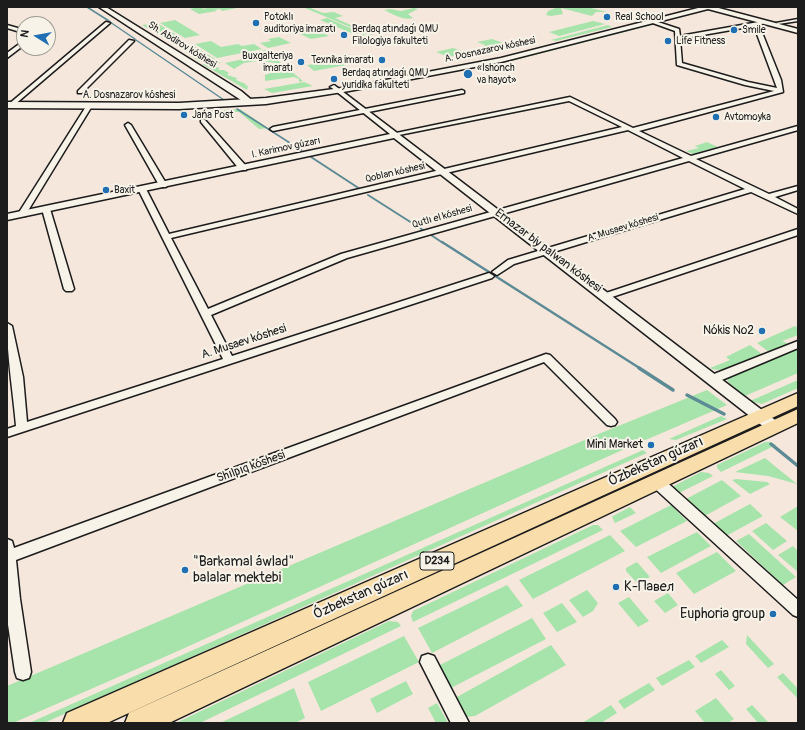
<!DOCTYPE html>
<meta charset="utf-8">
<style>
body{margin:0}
#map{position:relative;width:805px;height:730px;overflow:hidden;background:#f6e7dc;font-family:Pangolin,sans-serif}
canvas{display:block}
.frame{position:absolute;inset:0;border:8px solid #1c1c1c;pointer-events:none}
.north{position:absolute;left:16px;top:16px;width:40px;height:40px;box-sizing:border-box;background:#f7f3e8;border:1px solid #9f9d96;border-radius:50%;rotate:281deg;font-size:11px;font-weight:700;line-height:16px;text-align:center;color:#1c1c1c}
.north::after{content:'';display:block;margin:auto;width:14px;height:18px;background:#1f6fb2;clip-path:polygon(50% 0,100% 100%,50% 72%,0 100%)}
</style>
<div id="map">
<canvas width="805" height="730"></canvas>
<div class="frame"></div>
<div class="north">N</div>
</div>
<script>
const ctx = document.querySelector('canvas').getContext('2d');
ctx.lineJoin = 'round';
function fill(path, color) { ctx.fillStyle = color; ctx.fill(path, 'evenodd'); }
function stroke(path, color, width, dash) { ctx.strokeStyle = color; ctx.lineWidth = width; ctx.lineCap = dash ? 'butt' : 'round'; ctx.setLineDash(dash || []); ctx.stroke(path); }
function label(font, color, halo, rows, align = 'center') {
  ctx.font = font + ' Pangolin,sans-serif'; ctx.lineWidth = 4; ctx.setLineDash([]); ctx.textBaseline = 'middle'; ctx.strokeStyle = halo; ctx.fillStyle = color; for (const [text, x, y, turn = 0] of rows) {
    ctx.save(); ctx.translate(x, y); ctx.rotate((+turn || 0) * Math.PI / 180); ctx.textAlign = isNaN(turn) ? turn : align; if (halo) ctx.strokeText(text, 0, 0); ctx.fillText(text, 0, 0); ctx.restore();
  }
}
const green = new Path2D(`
 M197 7 206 9 205 8 242 7 222 11 220 9 215 10 217 11 199 14 190 9Z
 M308 7 323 13 334 12 343 16 335 18 373 35H369L305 8Z
 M558 7H587L607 12H596L592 16 561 8 563 14 551 16 546 15 548 11Z
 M414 8 418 9 408 14 413 18C403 21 393 14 384 10L390 9 401 11Z
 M327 18 366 35 354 37 351 36 356 35 320 20Z
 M175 20 200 35 185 38 160 23Z
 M593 21 605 24 559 36 549 32Z
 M157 23 182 38 167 40 142 25Z
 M652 23 656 24 511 61 508 60Z
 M608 25 612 27 556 41 551 40Z
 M315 29 329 36 311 39 298 33Z
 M386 36 400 42 382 46 372 40Z
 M279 37 291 43 268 48 260 43 271 41 268 39Z
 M492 39 506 44 485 49 483 48 485 47 484 46 485 45 477 42Z
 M211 41 221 47 238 44 242 46 254 44 262 49 217 58 195 44Z
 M192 45 215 59 200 62 179 47Z
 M453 48 461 51 474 52 449 57 436 52Z
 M265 50 303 81 299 82V79L294 77 265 81V75L280 70 281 67 276 63 261 61V51Z
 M257 56V61L244 63 234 69 225 63Z
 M218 61 221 63 210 65 220 68 218 70H224L229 73 227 75 237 78 236 80 246 84 245 85 248 86 247 90 202 64Z
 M339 61 346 65 314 71 307 65Z
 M304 82 313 86 272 93 264 89Z
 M240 109 268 128 259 129 239 112H191Z
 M707 142 718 147 693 154 686 151 699 148 695 146Z
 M795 326 798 328V335L782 341 789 344 769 352 757 343Z
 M750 345 763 355C749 360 723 375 710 368L730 360 726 357Z
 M798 347V373L745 396 729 383 727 380 729 376Z
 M798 380V388L762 404 750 401Z
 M707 390 727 405 620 451 178 651 13 723H7V686L601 433Z
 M721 416 727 419 676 440 669 439Z
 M765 442H770L776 445 721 472 717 468V465Z
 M643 450 647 453 44 723H29Z
 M765 458 797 484 768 476 735 472Z
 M701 472 709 473 713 476 677 494 670 488Z
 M736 479 767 482 770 484 750 494 732 480Z
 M722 480 741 496 703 517 684 500Z
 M750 504 763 516 724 537 711 525Z
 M671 505 687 521 636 547 620 531Z
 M798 506V531L780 517Z
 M630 507 636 513 615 523 612 517 613 516Z
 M766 523 787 541 773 550 752 531Z
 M593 525H598L603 530 413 622 411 616 413 611Z
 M697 532 711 546 661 573 647 557Z
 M749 534 796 577 783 585 736 541Z
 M610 535 625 551 533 599 519 580Z
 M793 546 798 551V572L778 555Z
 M717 552 736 571 694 594 676 573Z
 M637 562 650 577 637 583 626 571V568Z
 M507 585 523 606 432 653 418 628Z
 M587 590 598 603 593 611 583 617 569 600Z
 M668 593 678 605 665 613 654 601Z
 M629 597 649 621 638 627 618 603Z
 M562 603 577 622 557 632 543 613Z
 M532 618 546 639 451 688 438 666Z
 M389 621 398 622 401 626 200 723H176Z
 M747 635 774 664 768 668 746 644Z
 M404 636 419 662 321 711 308 682Z
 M722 640 729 647 701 663 695 656Z
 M551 645 566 665 475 716 465 717 455 698Z
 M689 660 695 667 662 686 656 678Z
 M721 670 735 686 729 690 715 674Z
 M783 673 798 689V699L777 677Z
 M406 681 413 694 377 713 370 699Z
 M649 683 655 690 624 709 618 701Z
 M294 688 305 718 295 723H220Z
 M716 698 734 719 728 723H705L695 711Z
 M437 703 448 723H436L428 708Z
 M611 705 617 713 601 723H582Z
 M752 705 768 722 758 723 746 709Z`);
const streamFar3 = new Path2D(`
 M87 7 109 21
 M110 22 135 39
 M136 40 224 100
 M237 109 290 143`);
const streamFar2 = new Path2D(`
 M288 142 301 150
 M311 157 360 189
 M368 195 423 230
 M431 235 443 243`);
const streamFar1 = new Path2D(`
 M442 242 641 369`);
const stream = new Path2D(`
 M639 368 673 390
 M687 395 724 414
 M771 444 798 466`);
const minor = new Path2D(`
 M798 19V21L778 24 776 23Z
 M652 20 679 29 680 36 764 21V23L759 25 781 80 783 92 639 131 691 156 798 126V130L696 159 769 194 798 186V190L775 197 798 209V214L751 192 514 264 497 275 492 272 508 260 745 189 689 161 347 258 211 315 232 356 486 274 489 273 494 276 492 278 7 437V429L16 426C13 391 7 357 7 323L12 326 23 377 27 422 223 359 138 189 139 187H145L146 189 169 234 622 127 569 101 394 136V134L396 133 570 97 633 128 774 91 745 85 677 65 675 31 650 22ZM754 26 777 88 748 82 682 63 680 39ZM628 130 683 158 341 254 208 309 171 238Z
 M106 22 110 23 13 106H9V104Z
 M7 25 21 29 24 35V45L7 58V53L22 42 17 31 7 28Z
 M129 40 134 41 82 93H78V91Z
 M462 90 464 91V93L273 131 270 129 273 127Z
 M87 105 92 106 26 214 25 216H19L18 214Z
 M201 120H205L246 166V170H240L201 122Z
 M128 123 131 125 167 185 166 187H160L159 185 125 125Z
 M43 207H49L50 209 74 289 72 291H66L64 289 42 209Z
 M798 229V235L609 298H603L601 296 603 294Z
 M798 341V348L717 382H709L707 379 709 376Z
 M546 354 550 355 615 419 617 422 615 425 611 426 607 425 544 362 16 560 20 599 31 672 29 678 23 680 17 678 15 672 7 618V539L12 541 14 548Z
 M656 476 661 477 798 600V617L793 615 651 485 649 481 651 477Z
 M428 654 434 656 469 723H451L420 662 422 656Z`);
const tertiary = new Path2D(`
 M99 7H106L241 91 254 102 250 104H247Z
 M334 85 779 423 781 427 779 431 774 432 769 431 394 138 7 220V214L390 134 332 88 330 87Z`);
const secondary = new Path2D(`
 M702 7H715L798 29V33L708 9 501 62 349 91 266 104 179 109 7 108V102L179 103 266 98 349 87 501 58Z`);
const primary = new Path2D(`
 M798 393V406L107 723H63L67 713Z
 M798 409V423L169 723H125L129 713Z`);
const markers = [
 [607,17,4,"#1f6fb2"],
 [256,23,4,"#1f6fb2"],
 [734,30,4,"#1f6fb2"],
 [344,35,4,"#1f6fb2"],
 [668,41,4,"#1f6fb2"],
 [382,60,4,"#1f6fb2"],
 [301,62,4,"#1f6fb2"],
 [468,74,5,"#1f6fb2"],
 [334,79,4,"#1f6fb2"],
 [184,115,4,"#1f6fb2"],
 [716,117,4,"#1f6fb2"],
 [106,190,4,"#1f6fb2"],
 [762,331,4,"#1f6fb2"],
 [651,445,4,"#1f6fb2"],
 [185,570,4,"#1f6fb2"],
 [616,587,4,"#1f6fb2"],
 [773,614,4,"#1f6fb2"]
];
const farPoinames = [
 ["Potoklı",264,17],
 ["auditoriya imaratı",264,29],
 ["Real School",615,17],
 ["Berdaq atındaǵı QMU",352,29],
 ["Filologiya fakulteti",352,41],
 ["Smile",742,30],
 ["Life Fitness",676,41],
 ["Buxgalteriya",293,56,"right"],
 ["imaratı",293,68,"right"],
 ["Texnika imaratı",374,60,"right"],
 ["«Ishonch",477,68],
 ["va hayot»",477,80],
 ["Berdaq atındaǵı QMU",342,73],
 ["yuridika fakulteti",342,85],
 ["Jańa Post",192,115],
 ["Avtomoyka",724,117],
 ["Baxit",114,190]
];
const farStreetnames = [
 ["Sh. Abdirov kóshesi",182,45,32],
 ["A. Dosnazarov kóshesi",490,50,-12],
 ["A. Dosnazarov kóshesi",129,95],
 ["I. Karimov gúzarı",286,148,-12],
 ["Qoblan kóshesi",395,173,-13],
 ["Qutlı el kóshesi",442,217,-16],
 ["A. Musaev kóshesi",623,228,-17]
];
const shields = [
 [437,561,34]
];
const shieldNames = [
 ["D234",437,561]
];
const streetNames = [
 ["Ernazar biy palwan kóshesi",548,251,37],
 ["A. Musaev kóshesi",244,342,-18],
 ["Shılpıq kóshesi",251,467,-20]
];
const poiNames = [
 ["Nókis №2",754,331],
 ["Mini Market",643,445]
];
const nearStreetnames = [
 ["Ózbekstan gúzarı",656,462,-24],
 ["Ózbekstan gúzarı",361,595,-24]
];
const nearPoinames = [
 ["\"Barkamal áwlad\"",193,562],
 ["balalar mektebi",193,578],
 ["К-Павел",624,587],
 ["Euphoria group",765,614,"right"]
];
fill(green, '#a7e4ab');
stroke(streamFar3, '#5c8a95', 1.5);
stroke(streamFar2, '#5c8a95', 2);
stroke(streamFar1, '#5c8a95', 2.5);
stroke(stream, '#5c8a95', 3.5);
stroke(minor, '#1c1c1c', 3);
stroke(tertiary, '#1c1c1c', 3);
stroke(secondary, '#1c1c1c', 3);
stroke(primary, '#1c1c1c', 3);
fill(minor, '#f7f3e8');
fill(tertiary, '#f7f3e8');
fill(secondary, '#f7f3e8');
fill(primary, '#f9deab');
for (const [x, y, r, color] of markers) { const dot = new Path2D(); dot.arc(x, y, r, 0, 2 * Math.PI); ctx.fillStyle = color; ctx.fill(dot); stroke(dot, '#f7f3e8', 1.5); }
label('10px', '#1c1c1c', '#f7f3e8', farPoinames, 'left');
label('10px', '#1c1c1c', '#f7f3e8', farStreetnames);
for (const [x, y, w] of shields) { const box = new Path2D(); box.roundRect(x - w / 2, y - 9, w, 18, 3); ctx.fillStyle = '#f7f3e8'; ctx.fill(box); stroke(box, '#1c1c1c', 1); }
label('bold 11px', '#1c1c1c', null, shieldNames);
label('12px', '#1c1c1c', '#f7f3e8', streetNames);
label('12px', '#1c1c1c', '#f7f3e8', poiNames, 'right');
label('14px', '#1c1c1c', '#f7f3e8', nearStreetnames);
label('14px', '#1c1c1c', '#f7f3e8', nearPoinames, 'left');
</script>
